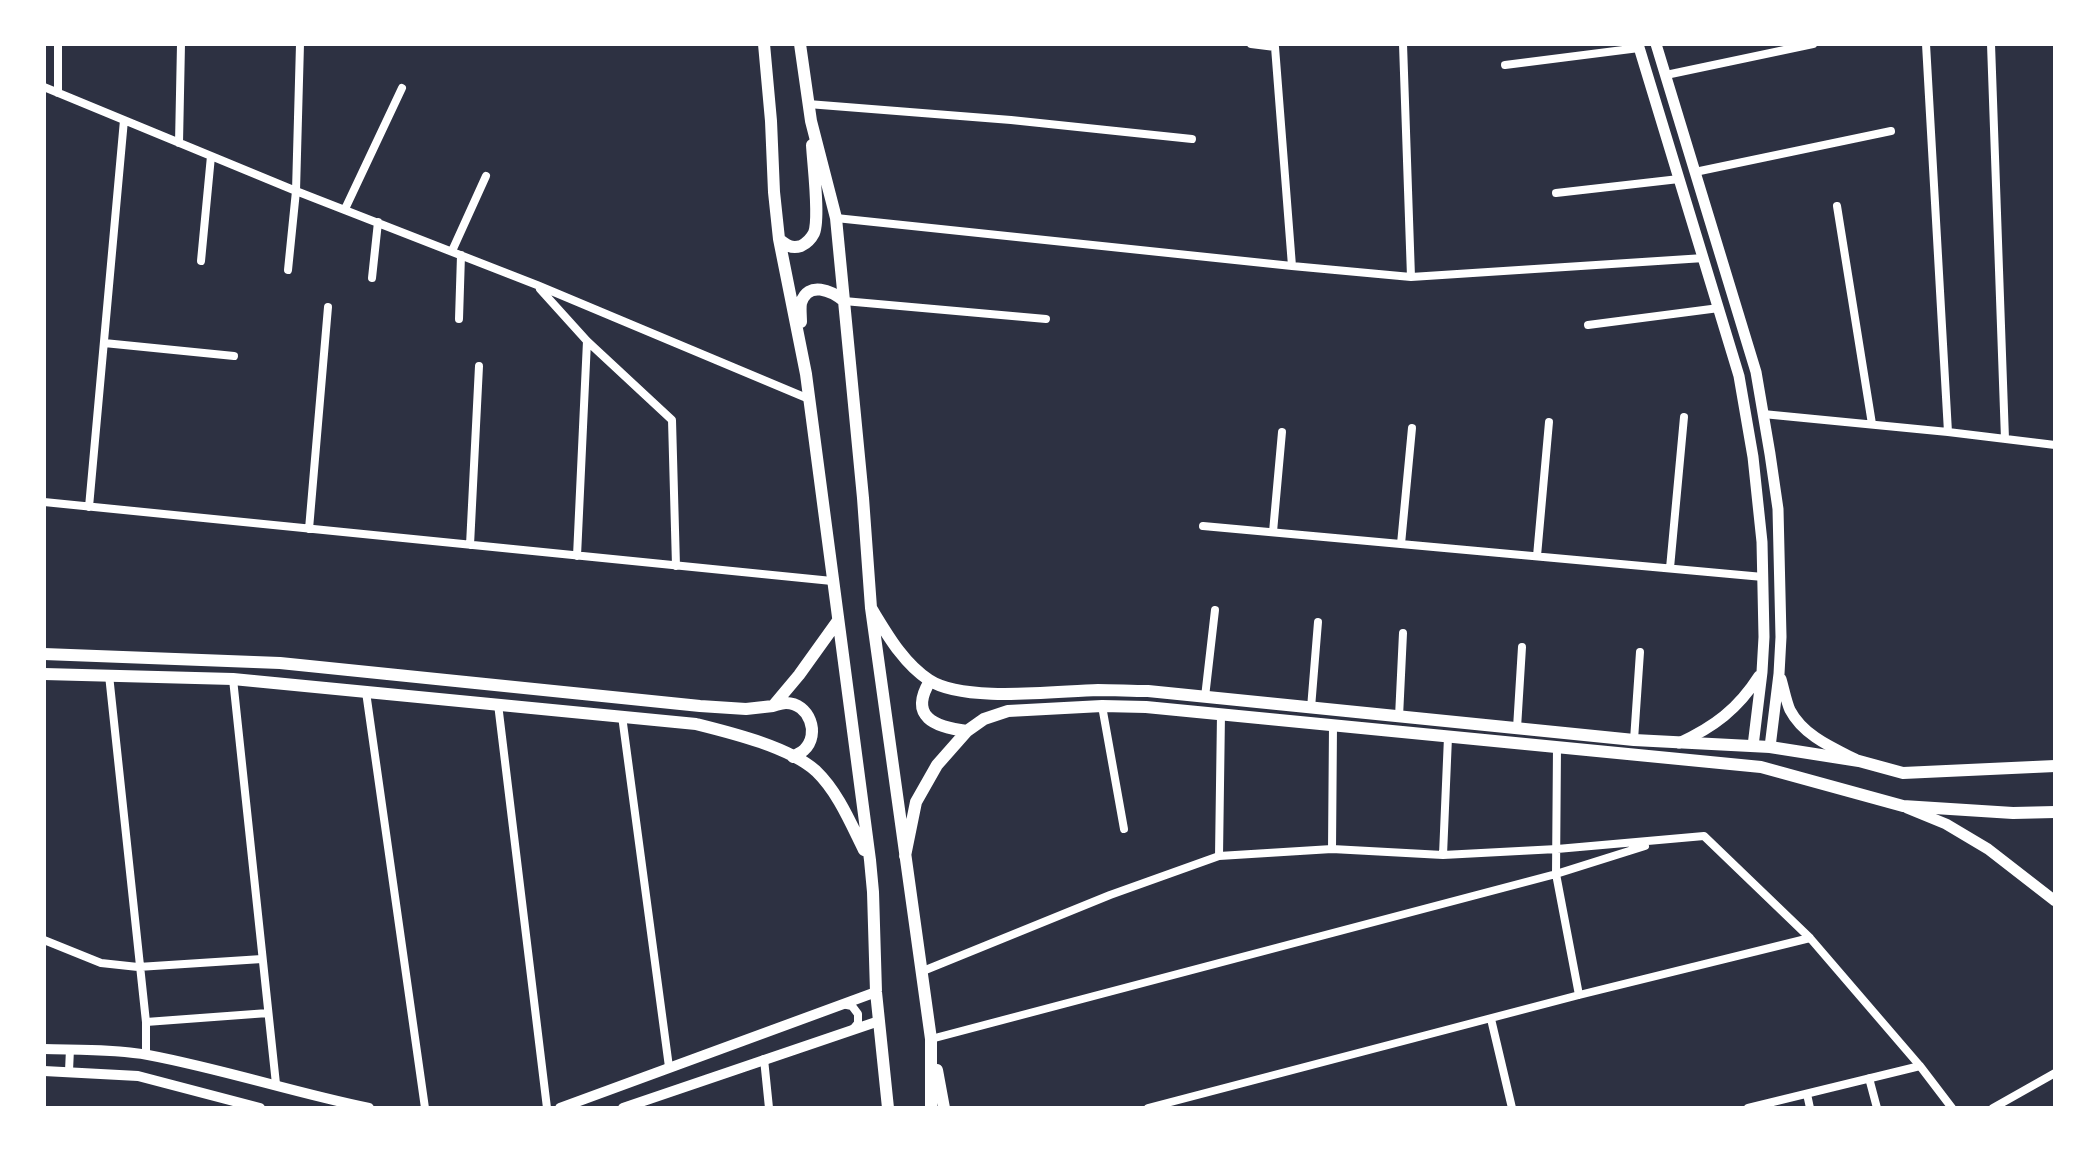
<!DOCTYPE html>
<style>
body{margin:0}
#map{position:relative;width:2099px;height:1152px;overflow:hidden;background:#2d3142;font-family:"Noto Serif",serif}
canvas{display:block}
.frame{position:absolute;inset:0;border:46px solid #fff;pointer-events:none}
</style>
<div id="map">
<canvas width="2099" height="1152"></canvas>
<div class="frame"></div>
</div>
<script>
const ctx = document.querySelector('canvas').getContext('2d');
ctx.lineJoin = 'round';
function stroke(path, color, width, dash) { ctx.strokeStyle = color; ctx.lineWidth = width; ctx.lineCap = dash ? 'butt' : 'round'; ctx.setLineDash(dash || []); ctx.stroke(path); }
const minor = new Path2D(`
 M1251 44 1275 47 1292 266
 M1403 44 1411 277
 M1926 44 1948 432
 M1991 44 2005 439
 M1505 65 1639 48
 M1666 75 1813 44
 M44 87 296 191 537 285 809 399
 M58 93V44
 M808 104 1011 120 1192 139
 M179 143 181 44
 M1695 172 1891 131
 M1556 193 1679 179
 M1837 206 1872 424
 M345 209 402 88
 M836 218 1292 266 1411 277 1704 258
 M452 251 486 176
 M201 261 211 156
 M288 270 296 191 300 44
 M372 278 378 222
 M540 289 587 341 672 420 676 566
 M844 301 1046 319
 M459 319 461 255
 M1588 325 1719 308
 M104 343 234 356
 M1763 414 1948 432 2055 445
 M44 502 832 581
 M89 507 124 120
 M1203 526 1763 577
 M309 529 328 307
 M1273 532 1282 432
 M1401 544 1412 428
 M470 545 479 366
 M577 556 587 341
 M1537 556 1549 422
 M1670 568 1684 417
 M109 675 146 1022V1054
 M233 679 276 1084
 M366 692 425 1108
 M1205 697 1215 610
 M498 704 547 1108
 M1102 706 1124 829
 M1311 708 1318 622
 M622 716 669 1067
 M1399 717 1403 633
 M1517 728 1522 647
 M1634 740 1640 652
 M1557 747 1556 874 1579 995
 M1332 849 1333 726
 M1443 855 1448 737
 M1219 856 1221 714
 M44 940 101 963 138 967 262 959
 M923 971 1110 895 1219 856 1332 849 1443 855 1557 849 1704 836 1810 938 1920 1066 1952 1108
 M842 1004 852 1006 858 1014V1023L853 1029
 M1491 1019 1512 1108
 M146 1022 268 1013
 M931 1039 1556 874 1645 846
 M764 1059 769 1108
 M69 1071 70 1049
 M1869 1078 1877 1108
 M1807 1094 1810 1108
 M1148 1108 1579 995 1810 938
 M1748 1108 1920 1066
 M1993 1108 2055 1073`);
const tertiary = new Path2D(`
 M44 1049C77 1050 116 1049 148 1055 223 1069 295 1093 369 1108
 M44 1071 138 1076 260 1108
 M560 1108 876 992
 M623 1108 879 1021`);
const secondary = new Path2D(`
 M1638 44 1739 376 1753 457 1762 542 1764 637 1762 672 1753 746
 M1656 44 1756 372 1770 454 1778 509 1781 637 1779 674 1770 747
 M1781 679C1784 689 1786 701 1790 710 1803 735 1831 747 1855 759
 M1679 743C1714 727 1738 709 1759 676
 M1907 808 1946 824 1988 849 2055 901`);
const primary = new Path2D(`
 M764 44 771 121 774 192 779 239 806 374 870 860 873 892 876 992 888 1108
 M800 44 811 121 836 218 863 498 871 608 931 1039V1108
 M779 239C786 245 791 249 801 246 807 243 811 239 814 233 820 217 813 165 812 145
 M801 322C801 317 800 308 801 303 808 280 832 291 844 301
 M871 608C887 634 903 663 929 680 964 703 1056 691 1098 690 1115 690 1131 691 1148 691L1634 740 1770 747 1859 761 1903 773 2055 766
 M44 654 280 663 700 706 746 709 773 706 799 675 837 622
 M44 674 233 679 696 724C732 733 789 747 816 771 838 792 851 824 864 850
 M930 681C908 717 935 727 967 731
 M773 706C777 705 781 703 786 703 809 703 821 734 804 750 801 753 797 754 793 757
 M905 856 916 802 937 765 967 731 984 719 1008 711 1102 706 1146 707 1761 767 1903 806 2013 813 2055 812
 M937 1070 944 1108`);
stroke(minor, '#fff', 8);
stroke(tertiary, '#fff', 10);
stroke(secondary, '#fff', 11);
stroke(primary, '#fff', 12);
</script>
